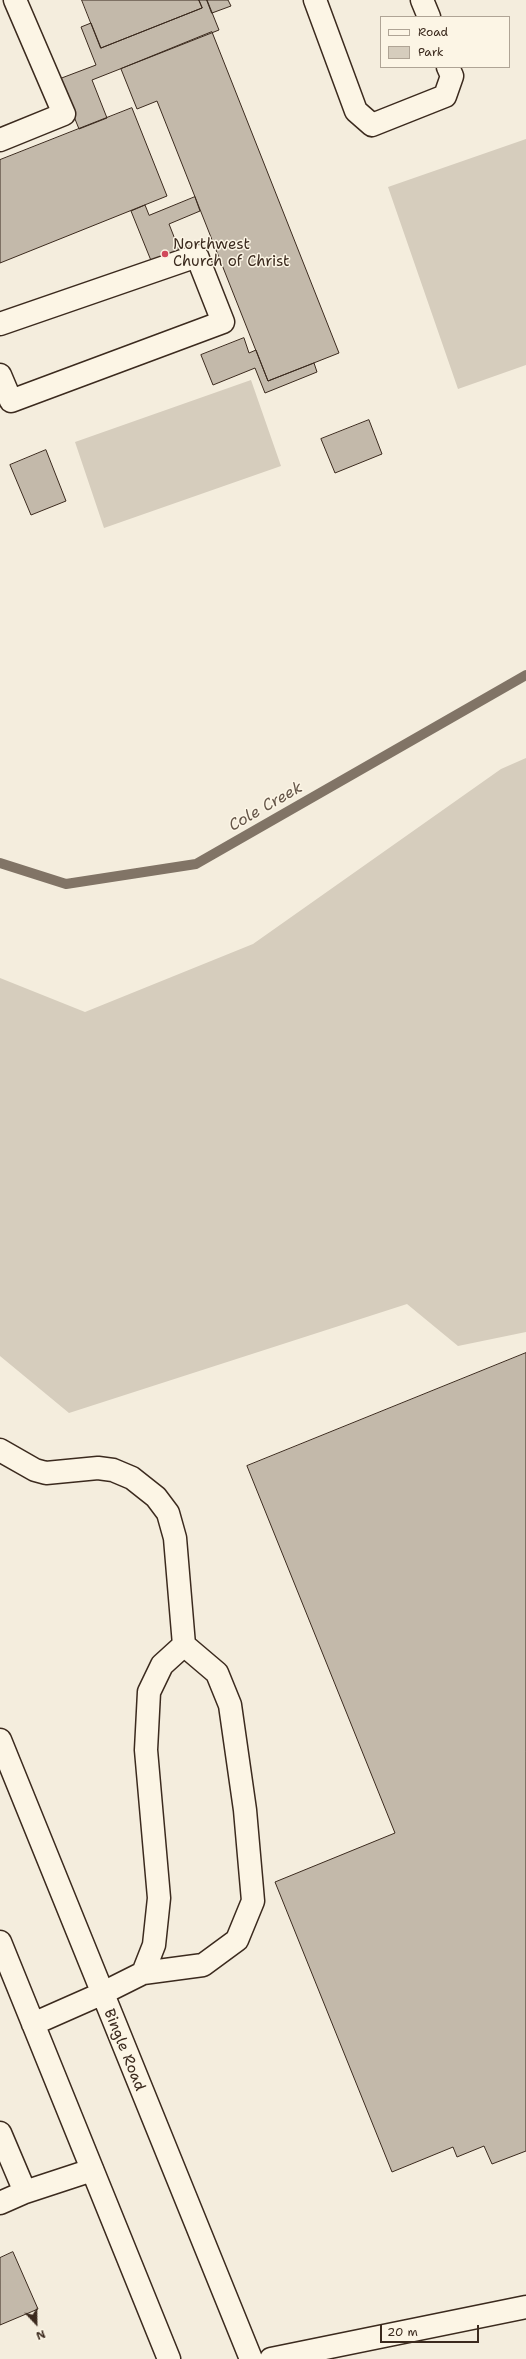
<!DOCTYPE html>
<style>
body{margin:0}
#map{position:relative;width:526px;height:2359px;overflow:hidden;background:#f4eddd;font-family:"Shantell Sans",sans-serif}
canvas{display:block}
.legend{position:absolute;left:380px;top:16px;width:130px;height:52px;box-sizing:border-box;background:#fcf5e5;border:1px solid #afa495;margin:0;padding:5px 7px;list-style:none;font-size:12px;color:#3b2a1e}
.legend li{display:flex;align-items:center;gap:8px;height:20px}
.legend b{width:20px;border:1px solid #afa495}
.north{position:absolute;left:16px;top:2303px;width:40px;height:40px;-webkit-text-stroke:3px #fcf5e5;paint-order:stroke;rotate:158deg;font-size:11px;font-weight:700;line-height:16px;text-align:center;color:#3b2a1e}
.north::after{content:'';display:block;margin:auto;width:14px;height:18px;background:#3b2a1e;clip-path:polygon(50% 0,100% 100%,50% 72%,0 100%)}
.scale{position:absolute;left:380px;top:2325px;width:99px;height:18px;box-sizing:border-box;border:2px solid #3b2a1e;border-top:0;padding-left:5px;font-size:12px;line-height:14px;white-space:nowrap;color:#3b2a1e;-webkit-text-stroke:3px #fcf5e5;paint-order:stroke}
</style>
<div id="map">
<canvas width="526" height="2359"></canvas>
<ul class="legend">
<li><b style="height:5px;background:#fcf5e5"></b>Road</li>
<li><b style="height:11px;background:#d6cdbd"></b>Park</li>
</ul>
<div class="north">N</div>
<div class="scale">20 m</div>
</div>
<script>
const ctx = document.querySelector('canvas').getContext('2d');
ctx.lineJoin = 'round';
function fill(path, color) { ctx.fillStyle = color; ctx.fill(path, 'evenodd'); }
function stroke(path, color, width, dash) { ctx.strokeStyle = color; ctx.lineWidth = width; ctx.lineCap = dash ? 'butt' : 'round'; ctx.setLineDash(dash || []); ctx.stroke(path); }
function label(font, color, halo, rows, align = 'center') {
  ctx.font = font + ' "Shantell Sans",sans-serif'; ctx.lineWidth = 3; ctx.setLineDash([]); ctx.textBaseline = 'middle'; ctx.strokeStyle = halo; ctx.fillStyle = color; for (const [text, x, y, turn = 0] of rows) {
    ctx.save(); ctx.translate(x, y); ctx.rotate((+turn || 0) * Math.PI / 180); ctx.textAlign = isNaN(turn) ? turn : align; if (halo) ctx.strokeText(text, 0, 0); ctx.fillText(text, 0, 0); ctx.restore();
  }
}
const green = new Path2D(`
 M526 139V365L458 389 388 187Z
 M251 380 281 466 104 528 75 442Z
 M526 758V1332L458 1346 407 1304 69 1413 0 1356V978L85 1012 253 944 501 769Z`);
const stream = new Path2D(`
 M0 863 66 884 196 864 526 675`);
const building = new Path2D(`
 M82 0H199L202 8 101 48Z
 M199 0H207L219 30 92 80 107 118 79 129 59 79 96 65 81 27 91 23 101 48 202 8Z
 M207 0H228L231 6 212 13Z
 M212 32 339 353 268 381 157 101 137 109 121 69Z
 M132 108 167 196 0 263V160Z
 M195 197 200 211 169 224 180 252 152 263 131 211 145 205 149 215Z
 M244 338 249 353 256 350 268 381 314 363 317 372 265 393 255 368 213 385 201 355Z
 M369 420 382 454 335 473 321 439Z
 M46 450 66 501 31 515 10 465Z
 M526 1353V2151L492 2164 484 2146 457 2157 453 2147 392 2172 275 1882 395 1833 247 1466Z
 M13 2252 38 2309 0 2325V2258Z`);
const minor = new Path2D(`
 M315 0 356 111 372 125 445 96 452 76 448 67
 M422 0 429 17
 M0 140 64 114 15 0
 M0 324 197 256 223 322 11 401 0 375
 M0 1450 35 1470 46 1473 98 1468 113 1470 132 1478 156 1497 168 1513 175 1538 184 1645 162 1665 149 1692 146 1750 159 1898 154 1945 143 1973 101 1994
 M143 1973 203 1965 237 1940 253 1901 245 1810 230 1705 217 1673 184 1645
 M0 2133 25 2192 0 2203
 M25 2192 92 2170
 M271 2359 526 2307`);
const major = new Path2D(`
 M0 1740 251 2359
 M0 1942 169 2359
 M33 2024 101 1994`);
const markers = [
 [165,254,4,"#d1495b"]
];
const poiNames = [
 ["Northwest",173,245],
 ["Church of Christ",173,262]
];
const streetNames = [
 ["Bingle Road",124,2050,68]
];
const waterNames = [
 ["Cole Creek",266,807,-30]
];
fill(green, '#d6cdbd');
stroke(stream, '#817466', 10);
fill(building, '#c3b9aa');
stroke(building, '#3b2a1e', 1);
stroke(minor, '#3b2a1e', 25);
stroke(major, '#3b2a1e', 25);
stroke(minor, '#fcf5e5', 22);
stroke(major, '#fcf5e5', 22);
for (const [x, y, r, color] of markers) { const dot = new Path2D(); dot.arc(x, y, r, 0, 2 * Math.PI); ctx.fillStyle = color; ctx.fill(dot); stroke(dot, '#fcf5e5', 1.5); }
label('15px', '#3b2a1e', '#fcf5e5', poiNames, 'left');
label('15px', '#3b2a1e', '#fcf5e5', streetNames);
label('italic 16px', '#645548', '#fcf5e5', waterNames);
</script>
